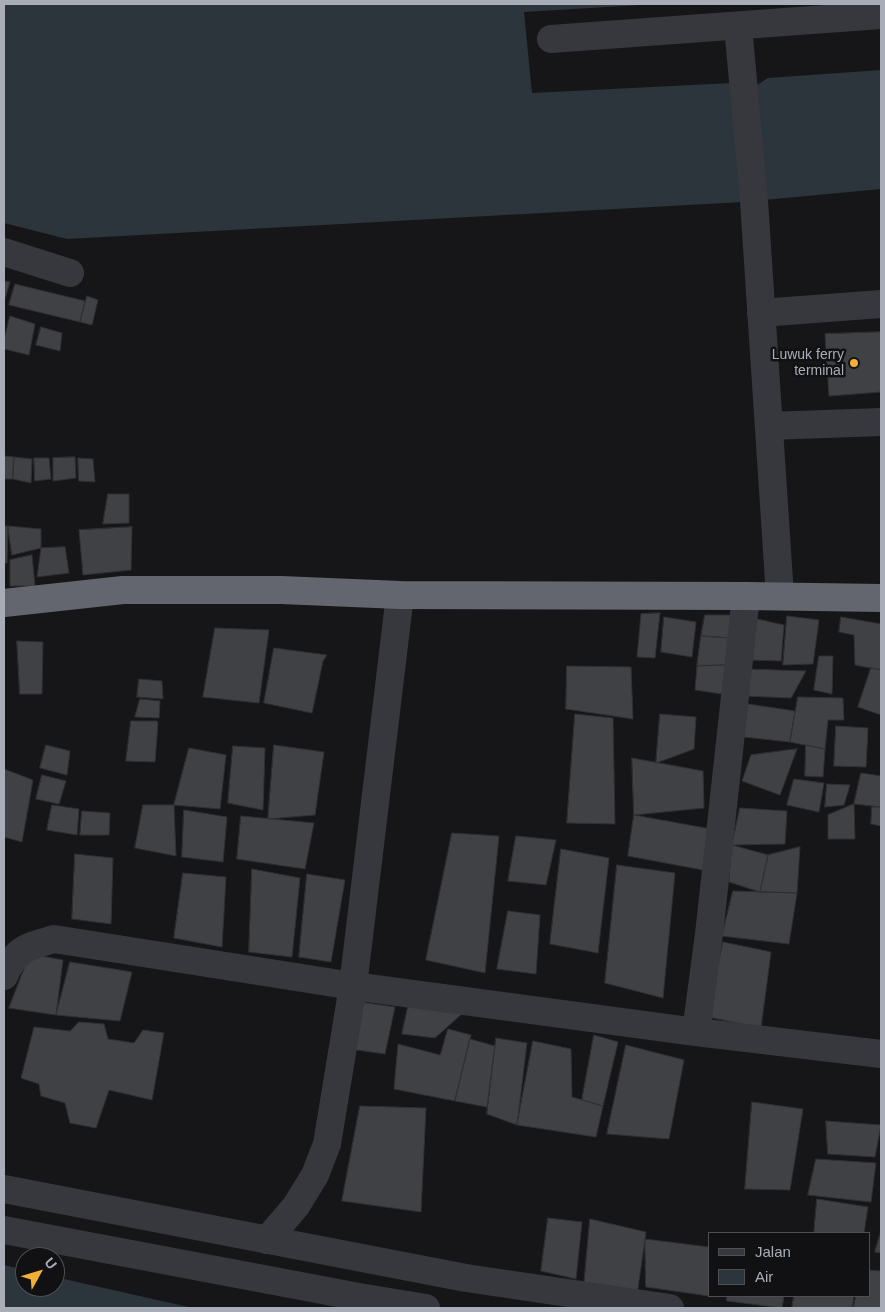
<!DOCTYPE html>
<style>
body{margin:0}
#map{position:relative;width:885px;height:1312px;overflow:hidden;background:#161618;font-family:Arial,sans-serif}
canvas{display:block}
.frame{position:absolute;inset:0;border:5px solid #a8adb8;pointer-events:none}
.legend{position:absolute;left:708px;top:1232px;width:162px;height:65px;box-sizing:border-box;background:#111113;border:1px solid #4d4f55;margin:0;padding:6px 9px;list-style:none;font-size:15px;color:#a8adb8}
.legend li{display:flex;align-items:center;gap:10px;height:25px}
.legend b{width:25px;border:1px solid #4d4f55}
.north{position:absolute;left:15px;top:1247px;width:50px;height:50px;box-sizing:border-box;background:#111113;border:1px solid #4d4f55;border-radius:50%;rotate:51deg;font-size:14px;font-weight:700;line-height:20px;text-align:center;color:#a8adb8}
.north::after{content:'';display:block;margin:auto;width:18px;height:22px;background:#f2b134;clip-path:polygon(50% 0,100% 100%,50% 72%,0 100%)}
</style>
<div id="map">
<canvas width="885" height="1312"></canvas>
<div class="frame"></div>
<ul class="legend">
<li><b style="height:6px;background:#37383d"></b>Jalan</li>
<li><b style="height:14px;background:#2c353c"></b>Air</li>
</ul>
<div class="north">U</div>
</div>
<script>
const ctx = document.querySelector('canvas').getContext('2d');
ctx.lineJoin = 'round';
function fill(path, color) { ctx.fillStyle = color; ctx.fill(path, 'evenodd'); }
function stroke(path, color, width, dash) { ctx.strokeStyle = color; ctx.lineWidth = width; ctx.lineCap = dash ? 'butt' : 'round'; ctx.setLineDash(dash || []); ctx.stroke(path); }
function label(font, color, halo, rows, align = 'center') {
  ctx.font = font + ' Arial,sans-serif'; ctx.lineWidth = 5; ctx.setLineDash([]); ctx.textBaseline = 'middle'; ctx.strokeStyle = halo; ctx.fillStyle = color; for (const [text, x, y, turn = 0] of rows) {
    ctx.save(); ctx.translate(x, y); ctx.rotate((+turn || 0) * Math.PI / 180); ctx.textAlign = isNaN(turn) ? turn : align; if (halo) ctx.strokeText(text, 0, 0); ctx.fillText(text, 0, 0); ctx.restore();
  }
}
const water = new Path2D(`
 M4 4H881V189L743 202 67 239 4 223Z
 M4 1265 25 1270V1287H55V1277L193 1308H4Z`);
const pier = new Path2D(`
 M657 4H881V70L768 78 757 85 767 200 732 83 532 93 524 12Z`);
const building = new Path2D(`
 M4 281 10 282 4 302Z
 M15 284 85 301 80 322 9 305Z
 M87 296 98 300 92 325 80 322Z
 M10 316 35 324 29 355 4 349V340Z
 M41 327 62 333 60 351 36 345Z
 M881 332V392L829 396 825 334Z
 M4 456 14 457 13 479H4Z
 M14 457 32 459 31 483 13 479Z
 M75 457 76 478 53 481V458Z
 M34 458H49L51 479 35 481Z
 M78 458 93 459 95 482 79 481Z
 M108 494H129V523L103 524Z
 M4 526H8L7 563H4Z
 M8 526 41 529V548L12 555Z
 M132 527 131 570 83 575 79 530Z
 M65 547 69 573 37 577 41 548Z
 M32 555 35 586H10V560Z
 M660 613 655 658 637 657 641 614Z
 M705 615H737L732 638 701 636Z
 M787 616 819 620 813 664 783 665Z
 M664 617 696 622 692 657 661 652Z
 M841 617 881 624V670L855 665 854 635 839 632Z
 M757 619 784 625 781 661 750 660Z
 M215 628 269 630 259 703 203 697Z
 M701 636 732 638 730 665 697 666Z
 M17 641 43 642 42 694H20Z
 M274 648 327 655 323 661 312 713 264 703Z
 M819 656H833L832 694 814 690Z
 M730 665 729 695 695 690 697 666Z
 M567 666 631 667 633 719 566 709Z
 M871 668 881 670V715L858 707Z
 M747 669 806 671 791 698 744 696Z
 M139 679 162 681 163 699 137 697Z
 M798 697 843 698 844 720H828L825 749 790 742Z
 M140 699 160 701 159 718 135 717Z
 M748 704 795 711 790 742 744 737Z
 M575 714 613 718 615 824 567 823Z
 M660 714 696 717 694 749 656 763Z
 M131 721H157L158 723 155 762 126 761Z
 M836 726 868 728 866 767 834 766Z
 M46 745 70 751 67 775 40 768Z
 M274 745 324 752 315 815 268 819Z
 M806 745 825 749 823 777 805 776Z
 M233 746 265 748 263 810 228 803Z
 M189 748 226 755 220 809 174 805Z
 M797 749 780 795 742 781 751 755Z
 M632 758 703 771 704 808 634 815Z
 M4 769 33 780 22 842 4 837Z
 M861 773 881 776V807L854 804Z
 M42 775 66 781 59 804 36 799Z
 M794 779 824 783 819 812 787 805Z
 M827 784 850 785 844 805 825 807Z
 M854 804 855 839H828V815Z
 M52 805 79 809 77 835 47 830Z
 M143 805H174L176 856 135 848Z
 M872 807H881V826L871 824Z
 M740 808 787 811 785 844 732 845Z
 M184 810 227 817 223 862 182 857Z
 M82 811 110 813 109 835H80Z
 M634 815 711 829 703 870 628 856Z
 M241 816 314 823 305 869 237 859Z
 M452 833 499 836 485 973 426 960Z
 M516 836 556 840 546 885 508 881Z
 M732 845 768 855 760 892 729 882Z
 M800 847 797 893 760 892 768 855Z
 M561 849 609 858 598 953 550 944Z
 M75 854 113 858 111 924 72 919Z
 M617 865 675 873 663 998 605 983Z
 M252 869 300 878 292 957 249 952Z
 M183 873 226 877 222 947 174 938Z
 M307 874 345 880 331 962 299 957Z
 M733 891 797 893 789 944 722 936Z
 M508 911 540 915 536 974 497 969Z
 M723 942 771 952 761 1028 708 1017Z
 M30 954 63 960 56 1015 9 1008Z
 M70 962 132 972 120 1021 56 1015Z
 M360 1002 395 1007 385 1054 350 1049Z
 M409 1002 465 1011 435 1038 402 1034Z
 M79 1022 104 1024 108 1039 134 1043 143 1030 164 1033 152 1100 109 1090 96 1128 70 1123 65 1103 41 1096 39 1084 21 1078 34 1027 70 1031Z
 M448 1029 471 1035 455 1101 394 1089 398 1044 440 1055Z
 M594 1035 618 1042 603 1106 582 1100Z
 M496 1038 527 1043 517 1125 487 1114Z
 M470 1039 495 1046 487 1107 455 1101Z
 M533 1041 571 1049 572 1097 603 1106 596 1137 517 1125Z
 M626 1045 684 1060 669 1139 607 1134Z
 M752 1102 803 1109 790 1190 745 1189Z
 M360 1106 426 1108 421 1212 342 1201Z
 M826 1121 881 1125 875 1157 828 1154Z
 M816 1159 876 1163 871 1202 808 1195Z
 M817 1199 868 1207 864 1233H814Z
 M548 1218 582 1222 576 1279 541 1271Z
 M590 1219 646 1232 637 1295 584 1285Z
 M881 1231V1253L875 1252Z
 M645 1239 709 1247V1296H716V1297L646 1287Z
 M869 1270 881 1271V1308H853L856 1296H869Z
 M727 1296H784L782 1308 727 1301Z
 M794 1296H854L852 1308H792Z`);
const minor = new Path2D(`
 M738 26 754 201 780 596
 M551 39 881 15
 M4 252 70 273
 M761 313 881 304
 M769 426 881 422
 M4 976C16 948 27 947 54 939L353 986 696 1032 881 1054
 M696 1032 709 934 746 596
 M4 1189 466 1278 670 1308
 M4 1230 359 1297 426 1308
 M267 1240 296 1206 315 1175 327 1144 353 986 400 595`);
const highway = new Path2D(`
 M4 603 123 590H281L400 595 746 596 881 598`);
const markers = [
 [854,363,5,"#f2b134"]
];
const poiNames = [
 ["Luwuk ferry",844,355],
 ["terminal",844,371]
];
fill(water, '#2c353c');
fill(pier, '#161618');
fill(building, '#404145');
stroke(building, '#303034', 1);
stroke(minor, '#37383d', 28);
stroke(highway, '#63666e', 28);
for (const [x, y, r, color] of markers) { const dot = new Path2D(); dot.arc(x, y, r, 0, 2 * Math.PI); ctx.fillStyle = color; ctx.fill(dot); stroke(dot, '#111113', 2); }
label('14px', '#a8adb8', '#111113', poiNames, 'right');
</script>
